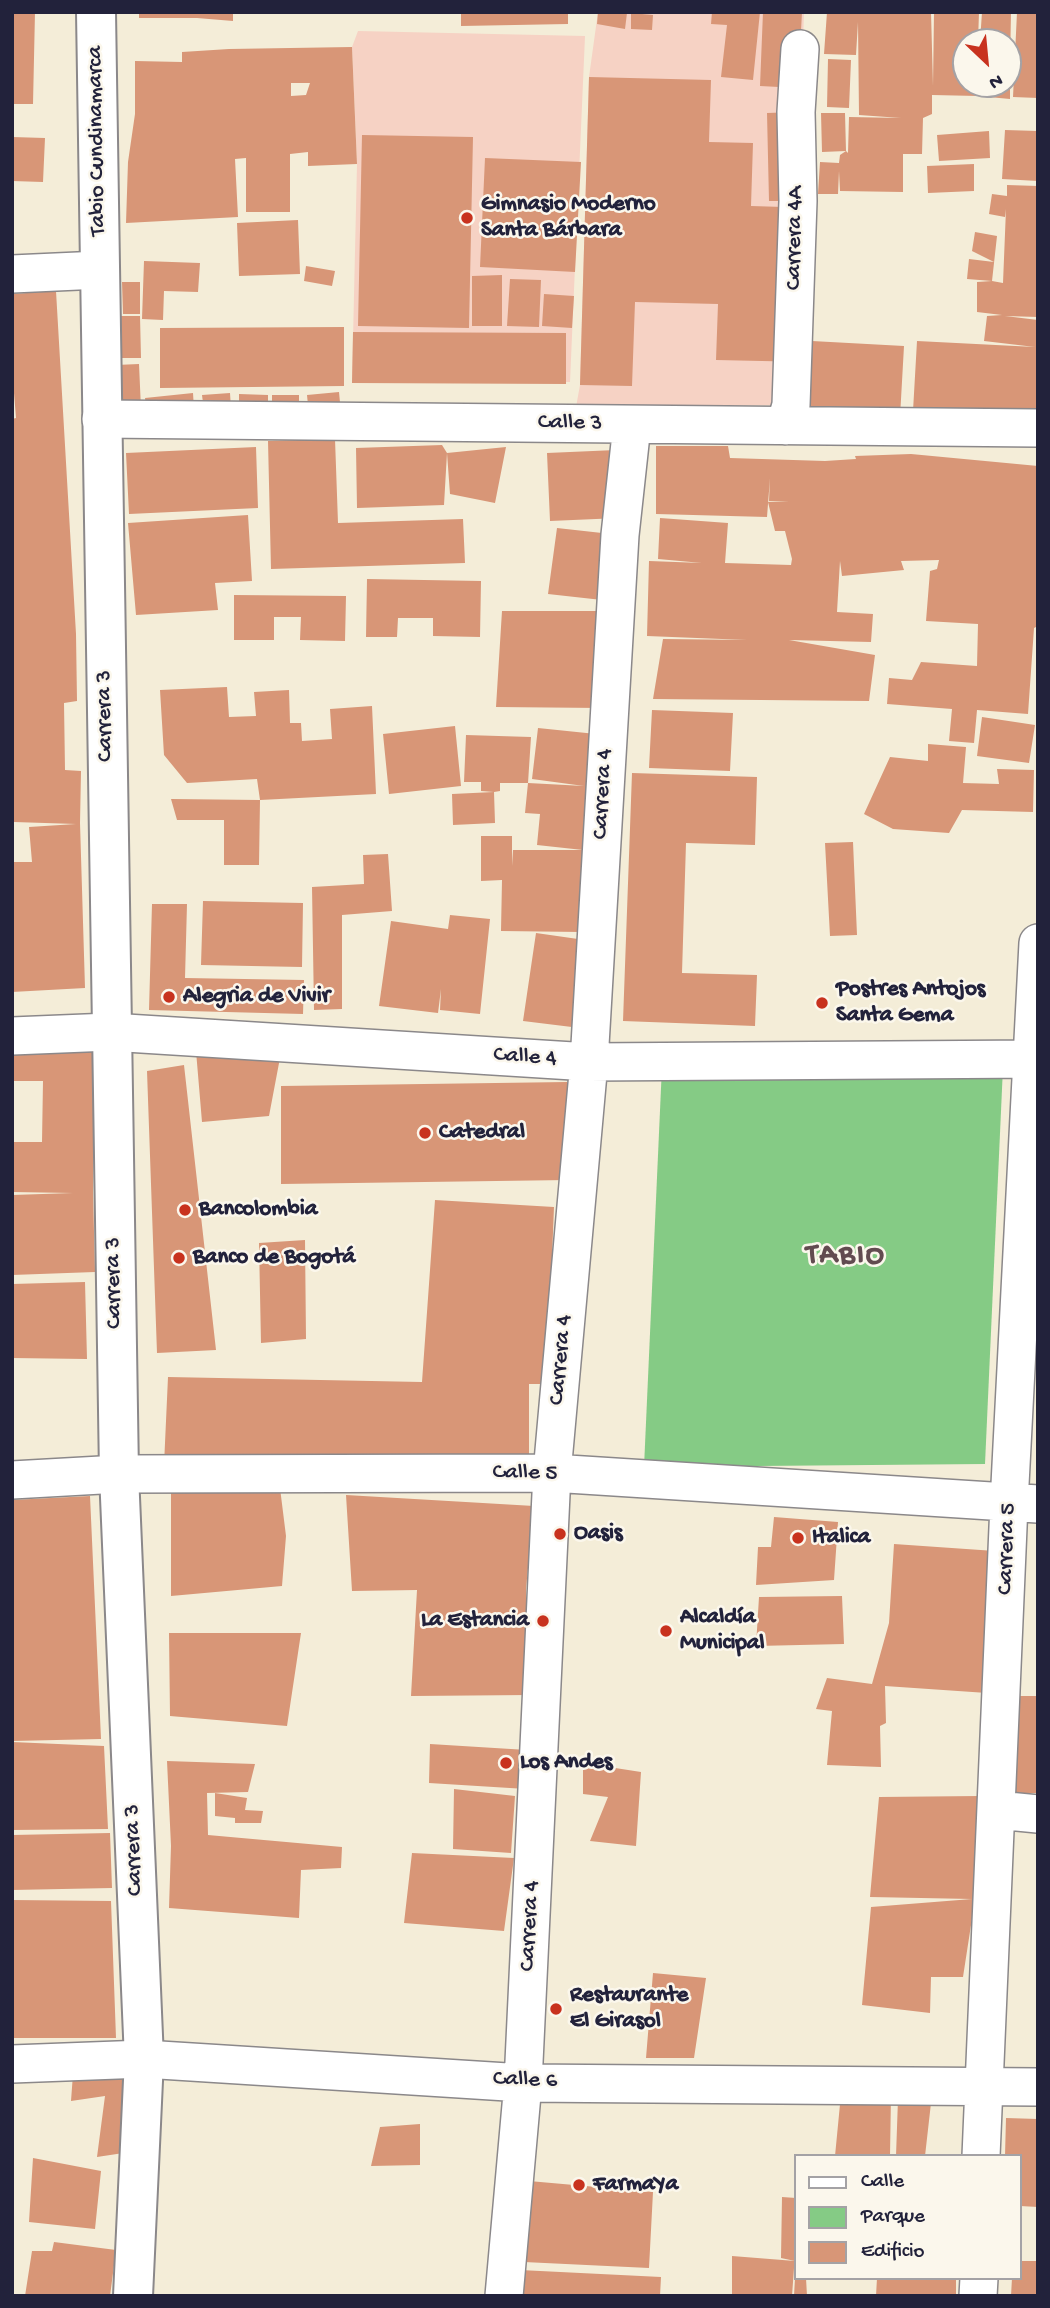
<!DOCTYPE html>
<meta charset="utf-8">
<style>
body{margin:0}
#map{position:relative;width:1050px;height:2308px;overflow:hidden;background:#f4edd8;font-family:"Gochi Hand",sans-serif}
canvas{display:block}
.frame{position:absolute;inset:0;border:14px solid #22223b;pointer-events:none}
.legend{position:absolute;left:794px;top:2154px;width:228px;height:126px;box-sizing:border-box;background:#fbf7ec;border:2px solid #a4a2a5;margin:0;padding:9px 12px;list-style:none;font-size:21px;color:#22223b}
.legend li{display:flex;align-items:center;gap:14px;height:35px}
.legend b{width:35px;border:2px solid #a4a2a5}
.north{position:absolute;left:952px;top:28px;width:70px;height:70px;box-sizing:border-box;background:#fbf7ec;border:2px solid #a4a2a5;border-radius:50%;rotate:154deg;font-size:19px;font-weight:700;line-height:28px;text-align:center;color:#22223b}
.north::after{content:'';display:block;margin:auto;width:24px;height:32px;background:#c8321e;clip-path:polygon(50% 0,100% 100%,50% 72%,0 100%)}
</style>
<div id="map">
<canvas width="1050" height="2308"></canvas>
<div class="frame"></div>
<ul class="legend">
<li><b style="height:9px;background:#fff"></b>Calle</li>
<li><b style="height:19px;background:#85cb85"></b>Parque</li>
<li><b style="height:19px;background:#d89677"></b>Edificio</li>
</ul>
<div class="north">N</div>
</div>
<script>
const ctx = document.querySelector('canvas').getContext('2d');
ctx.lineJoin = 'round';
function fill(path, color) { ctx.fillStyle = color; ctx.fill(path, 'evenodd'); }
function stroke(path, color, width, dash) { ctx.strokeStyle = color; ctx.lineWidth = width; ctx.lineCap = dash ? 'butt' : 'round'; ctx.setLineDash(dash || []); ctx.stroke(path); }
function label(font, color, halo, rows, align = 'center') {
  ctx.font = font + ' "Gochi Hand",sans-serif'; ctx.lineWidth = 5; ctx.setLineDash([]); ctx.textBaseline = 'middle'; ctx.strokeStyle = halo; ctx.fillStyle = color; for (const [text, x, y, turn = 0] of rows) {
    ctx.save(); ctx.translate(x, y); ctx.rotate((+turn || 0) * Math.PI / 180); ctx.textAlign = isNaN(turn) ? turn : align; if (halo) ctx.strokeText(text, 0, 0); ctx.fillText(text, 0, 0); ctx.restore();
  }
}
const built = new Path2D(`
 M598 12H804L791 405 576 407 580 385 589 77Z
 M358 31 585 36 570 382 352 383 357 164 352 47Z`);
const green = new Path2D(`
 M662 1066 1003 1067 985 1464 644 1467Z`);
const building = new Path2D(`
 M12 12H35L33 104H12Z
 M139 12H233V21L197 18H139Z
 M461 12H568V24L461 26Z
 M598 12 627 13 625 29 597 24Z
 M712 12H760L753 80 721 77 727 25 711 24Z
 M763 12H802L798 88 760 86Z
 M827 12H931L933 86 934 12H979L978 42H966V84H1010V99L978 96 932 95V114L923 118 922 154H903V192L840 191 839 171 838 194H818L820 162 839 163 840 155 846 151 848 153 849 117 901 118 859 115 858 22 856 55 824 54Z
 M982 12H1011L1010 64H1008V42H980Z
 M1017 12H1038V98L1013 97Z
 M631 13 653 15 652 30 631 29Z
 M352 47 357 164 308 166V152L290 154V212H246V158L235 159 238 217 126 223 128 162 135 114V61L182 62V52L229 49ZM291 83H310L306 95 291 96Z
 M828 59 851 60 849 108 827 107Z
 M589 77 711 80 709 142 753 143 751 206 816 208 812 341 904 346 900 417 805 413 808 362 716 360 718 304 635 302 632 386 580 385Z
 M796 112 798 201H769L767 113Z
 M821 113H845L846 151 822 152Z
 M1005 130 1038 131V181L1002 179Z
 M989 131 990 158 939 161 937 135Z
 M362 135 473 137 469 328 358 326Z
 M12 137 45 138 43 182 12 181Z
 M485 158 581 162 575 272 480 267Z
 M974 164V191L928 193 927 166Z
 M1007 185 1038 186V317L1005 316 1038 320V419L913 411 917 341 1035 347 984 341 987 316 1002 315 977 312V282L992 281 967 279 969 259 994 262 972 251 975 232 997 236 992 281 1003 283 1006 209 1005 217 989 214 992 194 1007 196Z
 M298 220 300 274 239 276 237 223Z
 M144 261 200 263 198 292 164 291 163 320 142 319Z
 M306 266 335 271 332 286 304 281Z
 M502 275V326H472V276Z
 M510 279 541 280 539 327 507 326Z
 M122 282H140V314H123Z
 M56 291 76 634 77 701 64 703 65 770 81 771 80 823 85 988 12 992V862H32L29 827 76 824 14 822 12 419 16 418 12 368V294Z
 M544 294 574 296 572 328 542 326Z
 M119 316H140L141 358H120Z
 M344 327V386L160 388V328Z
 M353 332 566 333V384L352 383Z
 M139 364 141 409H117L116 365Z
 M339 392 341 413 309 416 307 395Z
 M193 393 194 409 147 413 145 398Z
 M230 393 231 409 204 411 202 395Z
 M239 394 268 395V410H239Z
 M272 395H299V413L272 414Z
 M335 439 338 523 463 519 465 563 271 569 268 441Z
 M442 445 447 453 444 505 357 508 356 448Z
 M656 446H728L730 458 825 461 856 459 855 456 911 454 1038 466V626L1034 628 1028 714 977 710 974 743 949 741 952 709 887 704 889 678 912 680 921 662 977 666 978 624 926 621 930 571 937 569 939 560 901 561 904 570 842 576 840 561 837 612 873 614 871 642 789 640 875 655 869 701 653 699 663 639 747 640 647 636 649 561 702 563 658 559 660 518 728 523 725 563 791 565 792 559 785 531H775L768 502 789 501H769L770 478 767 517 656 514Z
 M256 447 258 508 129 514 126 453Z
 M506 447 495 503 450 494 447 453Z
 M616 450 619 518 550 521 547 453Z
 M248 515 252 581 215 583 218 610 136 615 128 523Z
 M557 528 620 535 611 601 548 594Z
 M367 579 481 581 480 637 433 636V618H398L397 637H366Z
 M234 595 346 596 345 641 300 640 301 617H274V640H234Z
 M502 611H604L601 708 496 707Z
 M227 687 229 717 256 716 254 692 289 690 290 723H301L302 741 332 739 330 709 372 706 376 794 260 800 257 779 187 783 164 755 160 690Z
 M652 710 733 713 730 771 649 768Z
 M982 717 1035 725 1029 763 977 756Z
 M455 726 461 786 389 794 383 734Z
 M538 728 596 734 583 850 581 932 501 931 502 880 481 881V836H512V866L513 850H583L537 845 540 814 525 813 528 783 584 786 532 779Z
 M466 735 531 737 528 783H500V791L494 792 495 823 453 825 452 794 494 792 481 791V782H464Z
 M928 744 966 747 963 783 999 784 997 769 1034 770 1033 812 962 810 949 833 893 829 864 814 890 757 928 761Z
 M632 773 757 777 755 845 686 843 682 973 757 975 755 1026 623 1021Z
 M171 799 260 800 259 865H224V820H177Z
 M853 842 857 935 830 936 825 843Z
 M388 854 392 911 342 915V1009L314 1010 312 887 364 884 363 855Z
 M203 901 303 903 302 967 201 965Z
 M152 904H187L185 978 304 980 303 1014 149 1010Z
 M450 915 490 919 480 1014 440 1010 441 989 438 1013 379 1006 391 921 448 929Z
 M536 933 592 941 580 1028 523 1021Z
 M12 1028H95L93 1192 95 1272 12 1275V1195L73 1193 12 1192V1142H42L43 1081H12Z
 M283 1042 269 1116 202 1122 196 1051Z
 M184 1065 216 1350 157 1353 147 1071Z
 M567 1082 568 1180 281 1184V1086Z
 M435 1200 554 1207 547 1384H529V1466L164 1465 168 1377 422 1382Z
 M305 1240 306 1339 261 1343 259 1243Z
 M85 1282 87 1359 12 1358V1284Z
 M280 1488 286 1536 282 1586 171 1596V1489Z
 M346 1495 534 1506 526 1589 529 1695 411 1696 417 1590 352 1591Z
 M90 1496 101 1739 12 1741V1500Z
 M774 1517 838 1522 834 1580 756 1585 758 1547H771Z
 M894 1544 995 1551 987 1693 885 1686 886 1723 880 1726 881 1767 827 1765 832 1711 816 1709 827 1678 872 1684 889 1623Z
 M842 1596 844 1644 756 1646 759 1597Z
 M169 1633H301L287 1726 170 1716Z
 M1013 1696H1038V1793H1012Z
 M12 1742 104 1746 108 1829 12 1830Z
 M430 1744 527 1750 526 1789 429 1783Z
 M167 1761 255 1764 248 1792 207 1793 208 1835 342 1847 341 1868 301 1870 299 1918 169 1908 171 1846Z
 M583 1763 641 1772 636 1846 590 1841 608 1797 583 1794Z
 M454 1789 515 1796 511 1853 453 1849Z
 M215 1793 247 1798 245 1810 263 1811 261 1823H235V1818L215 1816Z
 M980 1796 975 1899 963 1977H931L930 2013 862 2005 871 1907 972 1899 870 1897 879 1797Z
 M110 1833 112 1888 12 1890V1835Z
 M412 1853 514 1858 504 1931 404 1923Z
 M12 1900 111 1901 116 2038H12Z
 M653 1973 706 1978 694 2058H646Z
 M73 2074 131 2079 130 2152 97 2157 105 2096 71 2101Z
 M841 2094H891L890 2156H835Z
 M898 2099 931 2103 925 2156H896Z
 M1006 2118 1038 2119V2207L1020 2206V2156H1005Z
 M420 2124V2165L371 2166 380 2127Z
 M33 2158 101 2171 95 2229 29 2222Z
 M529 2181 653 2192 649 2268 524 2262Z
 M782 2197 796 2198V2268H794L792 2296H732V2256L795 2261 781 2258Z
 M54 2242 116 2250 110 2296H25L32 2251H52Z
 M1020 2261H1038V2296H1011L1012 2278H1020Z
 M520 2270 661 2277 660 2296H518Z
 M795 2278H806L807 2296H794Z
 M877 2278H956V2296H876Z`);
const minor = new Path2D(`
 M12 274 100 270
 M101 419 1038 428
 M785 426 791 405 798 201 796 112 800 49
 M12 1036 110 1032 589 1062 1038 1059
 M12 1480 119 1474 552 1473 1038 1504
 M997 1810 1038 1814
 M12 2064 144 2059 523 2083 1038 2087
 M981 2156 1009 1504 1038 943
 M504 2296 523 2083 552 1473 589 1062 620 535 632 425
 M978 2296 979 2278`);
const major = new Path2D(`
 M96 12 119 1474 144 2059 133 2296`);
const markers = [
 [467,218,7,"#c8321e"],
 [169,997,7,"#c8321e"],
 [822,1003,7,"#c8321e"],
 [425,1133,7,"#c8321e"],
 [185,1210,7,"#c8321e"],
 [179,1258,7,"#c8321e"],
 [560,1534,7,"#c8321e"],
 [798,1538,7,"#c8321e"],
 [543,1621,7,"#c8321e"],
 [666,1631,7,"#c8321e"],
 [506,1763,7,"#c8321e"],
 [556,2009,7,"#c8321e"],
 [579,2185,7,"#c8321e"]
];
const streetNames = [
 ["Tabio Cundinamarca",98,141,-91],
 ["Carrera 4A",796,238,-89],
 ["Calle 3",570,424,1],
 ["Carrera 3",106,716,-91],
 ["Carrera 4",604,794,-87],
 ["Calle 4",525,1058,4],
 ["Carrera 3",115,1283,-91],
 ["Carrera 4",562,1360,-85],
 ["Calle 5",525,1474,1],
 ["Carrera 5",1008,1549,-88],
 ["Carrera 3",135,1850,-92],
 ["Carrera 4",531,1926,-87],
 ["Calle 6",525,2081,2]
];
const poiNames = [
 ["Gimnasio Moderno",481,205],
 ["Santa Bárbara",481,231],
 ["Postres Antojos",836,990],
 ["Santa Gema",836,1016],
 ["Alegria de Vivir",183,997],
 ["Catedral",439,1133],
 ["Bancolombia",199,1210],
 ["Banco de Bogotá",193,1258],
 ["Oasis",574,1534],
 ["Italica",812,1538],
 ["Alcaldía",680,1618],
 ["Municipal",680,1644],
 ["La Estancia",529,1621,"right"],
 ["Los Andes",520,1763],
 ["Restaurante",570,1996],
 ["El Girasol",570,2022],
 ["FarmaYa",593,2185]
];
const districtNames = [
 ["TABIO",846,1257]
];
fill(built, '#f6d2c4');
fill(green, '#85cb85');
fill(building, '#d89677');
stroke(minor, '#8b888a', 40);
stroke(major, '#8b888a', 42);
stroke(minor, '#fff', 37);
stroke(major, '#fff', 38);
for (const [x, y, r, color] of markers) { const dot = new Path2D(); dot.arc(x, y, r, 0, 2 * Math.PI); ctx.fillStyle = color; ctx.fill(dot); stroke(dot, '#fbf7ec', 2.5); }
label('23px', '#22223b', '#fbf7ec', streetNames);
label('bold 23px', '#22223b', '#fbf7ec', poiNames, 'left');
ctx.letterSpacing = '2px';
label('bold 30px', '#624b50', '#fbf7ec', districtNames);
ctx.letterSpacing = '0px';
</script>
